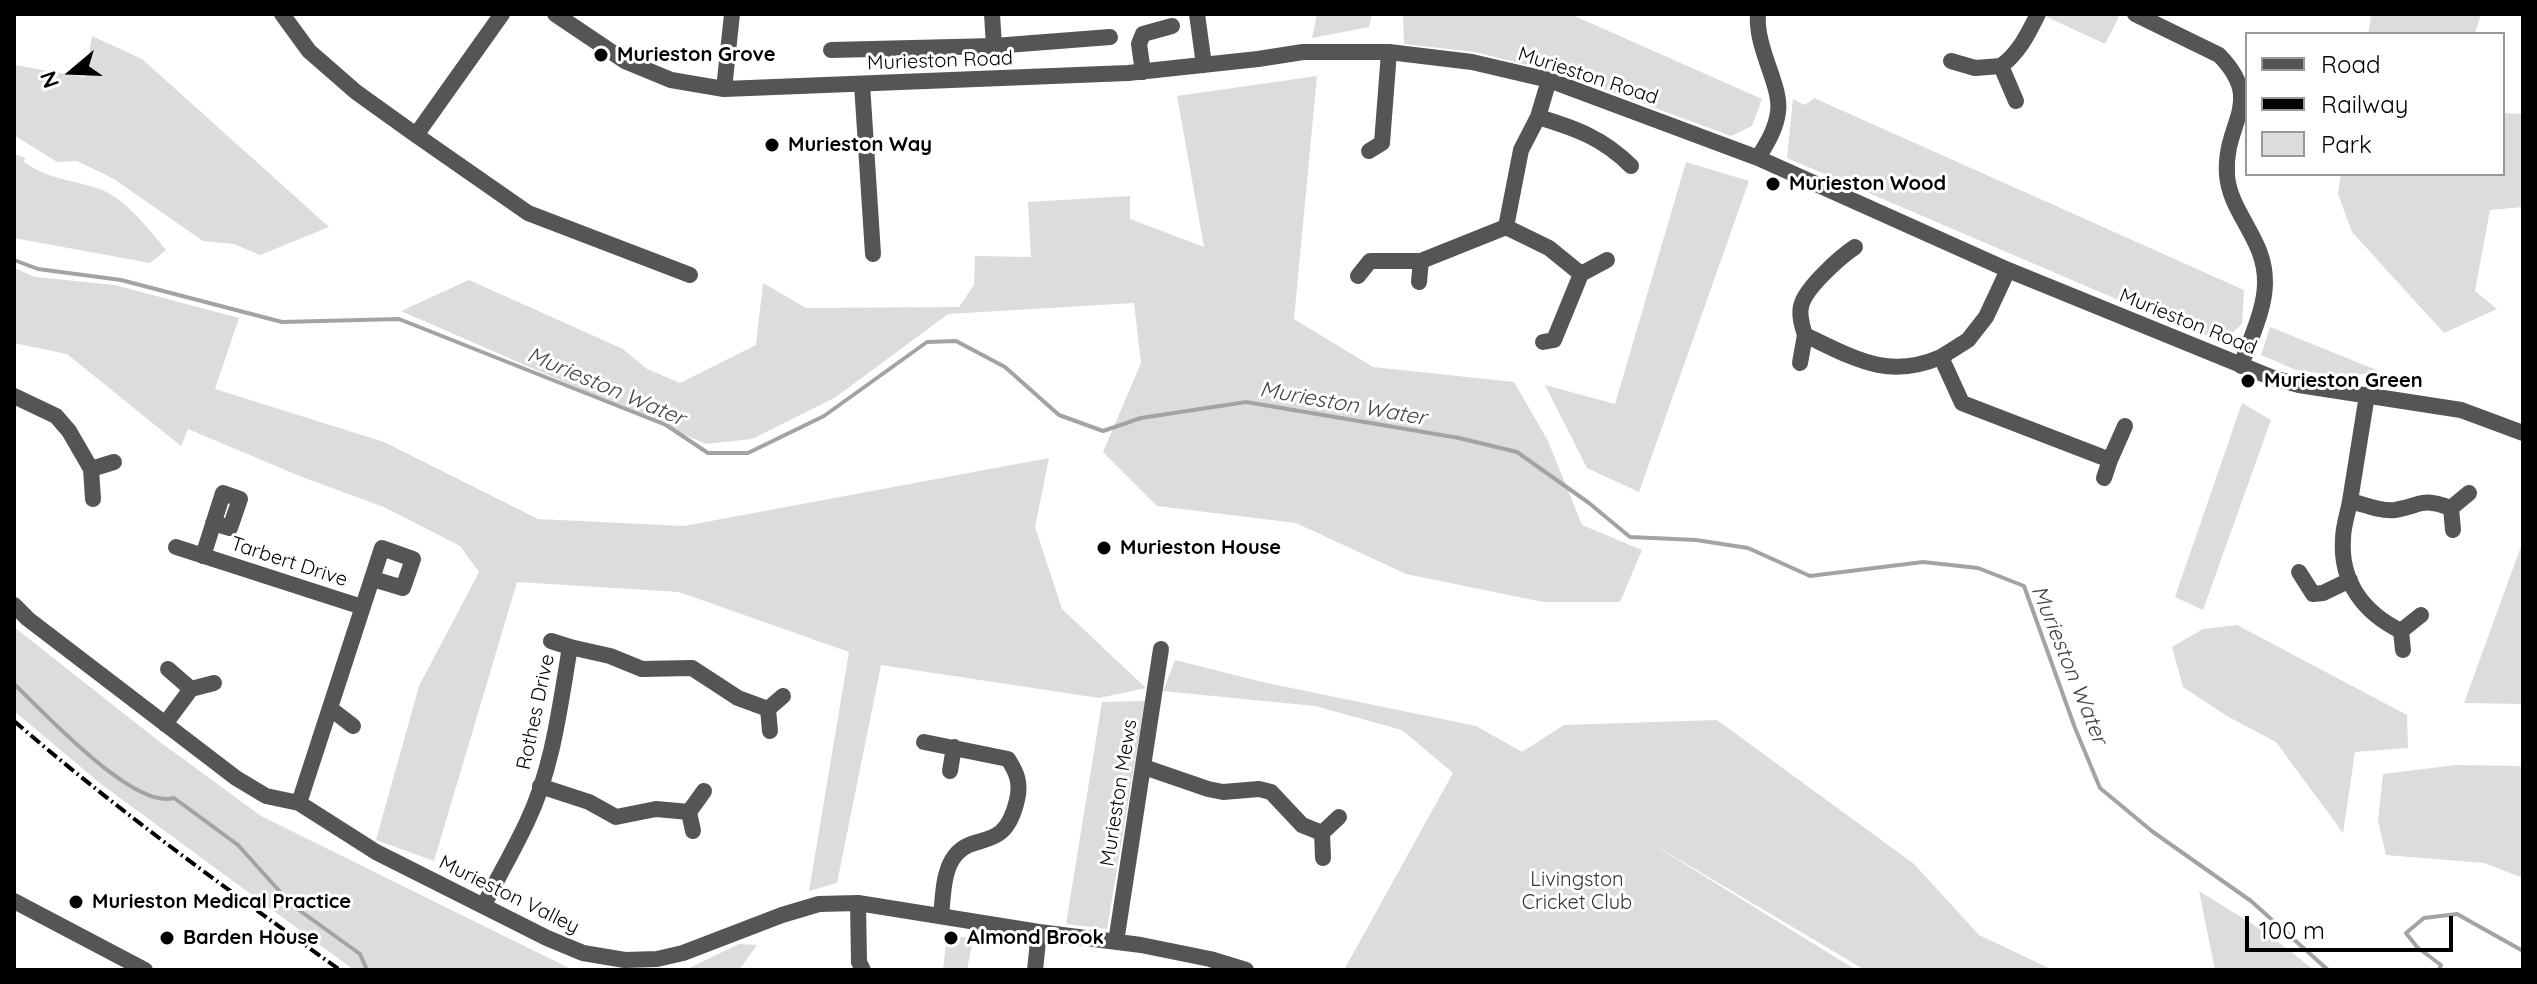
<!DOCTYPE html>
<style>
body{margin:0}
#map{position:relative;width:2537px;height:984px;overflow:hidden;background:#fff;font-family:Quicksand,sans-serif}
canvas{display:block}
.frame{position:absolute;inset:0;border:16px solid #000;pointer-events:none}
.legend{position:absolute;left:2245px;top:32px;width:260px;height:144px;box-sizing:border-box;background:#fff;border:2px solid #999;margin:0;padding:10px 14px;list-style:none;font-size:24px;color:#000}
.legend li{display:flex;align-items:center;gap:16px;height:40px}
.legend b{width:40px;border:2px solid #999}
.north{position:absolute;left:32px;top:32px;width:80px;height:80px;-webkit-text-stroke:6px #fff;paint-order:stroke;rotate:251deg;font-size:22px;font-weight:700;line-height:32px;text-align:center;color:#000}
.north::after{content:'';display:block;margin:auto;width:28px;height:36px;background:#000;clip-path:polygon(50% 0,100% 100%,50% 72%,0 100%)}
.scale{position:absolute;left:2245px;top:916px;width:208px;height:36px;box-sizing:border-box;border:4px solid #000;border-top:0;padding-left:10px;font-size:24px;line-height:28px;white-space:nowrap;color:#000;-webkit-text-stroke:6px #fff;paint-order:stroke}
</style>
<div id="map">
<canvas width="2537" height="984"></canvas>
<div class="frame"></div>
<ul class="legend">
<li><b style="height:10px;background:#555"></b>Road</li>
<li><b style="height:10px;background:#000"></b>Railway</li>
<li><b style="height:22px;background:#dcdcdc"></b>Park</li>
</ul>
<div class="north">N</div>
<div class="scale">100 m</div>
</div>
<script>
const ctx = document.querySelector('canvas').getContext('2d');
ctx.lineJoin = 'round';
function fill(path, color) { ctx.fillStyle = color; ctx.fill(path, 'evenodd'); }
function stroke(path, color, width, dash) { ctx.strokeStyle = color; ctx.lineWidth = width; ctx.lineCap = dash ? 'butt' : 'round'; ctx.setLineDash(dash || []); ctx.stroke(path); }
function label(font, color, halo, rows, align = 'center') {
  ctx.font = font + ' Quicksand,sans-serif'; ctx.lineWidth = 6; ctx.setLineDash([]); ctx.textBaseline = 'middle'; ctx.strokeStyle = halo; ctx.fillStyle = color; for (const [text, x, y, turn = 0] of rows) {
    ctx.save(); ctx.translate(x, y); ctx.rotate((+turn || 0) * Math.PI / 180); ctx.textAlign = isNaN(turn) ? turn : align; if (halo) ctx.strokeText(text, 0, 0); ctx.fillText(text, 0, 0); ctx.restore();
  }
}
const green = new Path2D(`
 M1317 14H1372L1369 27 1312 38Z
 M1403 14H1570L1762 99 1752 126 1731 136 1563 74 1475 52 1404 44Z
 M2048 14H2113L2119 17 2105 44 2047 17Z
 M2367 14H2481L2475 34H2368L2371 17Z
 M92 36 142 59 329 227 260 255 234 244 203 241 114 179 77 161 57 162 14 135V65L85 77Z
 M1317 76 1294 319 1373 367 1514 382 1548 441 1582 525 1642 550 1620 602H1543L1406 574 1296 523 1157 506 1103 452 1141 363 1134 303 948 314 836 397 752 439 706 444 401 311 469 280 623 349 647 369 680 383 756 345 763 283 806 308 959 307 974 285 975 256 1031 257 1028 202 1130 196V219L1204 247 1177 96Z
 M1814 98 2244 290 2242 324 2223 341 2184 328 1787 158 1793 99 1805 105Z
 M2503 113 2523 114V207L2490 210 2475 291 2497 309 2444 333 2352 232 2338 194 2341 174H2503Z
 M14 154 25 158 24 162C51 181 73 179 102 190 124 198 152 232 166 250L150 263 14 238Z
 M1686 162 1749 181 1639 492 1587 468 1545 385 1615 404Z
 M14 268 35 277 115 285 239 318 215 389 384 442 538 519 684 526 1049 458 1035 527 1062 609 1146 688 1099 698 881 665 837 883 809 891 849 652 679 592 517 582 434 861 376 840 419 686 479 572 460 546 384 507 302 477 188 429 181 446 67 354 14 343Z
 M2270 327 2379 371 2347 377 2296 370 2261 355Z
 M2242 403 2271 420 2203 610 2175 597Z
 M2523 541V704L2464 703Z
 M2237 625 2407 715 2408 748 2355 752 2343 833 2276 742 2227 716 2183 687 2172 647 2203 629Z
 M14 627 160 742 261 816 573 970H354L101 784 14 711Z
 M1175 660 1262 682 1476 726 1522 752 1564 725 1717 720 1914 864 1979 935 2053 970H1865L1641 837 1856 970H1344L1453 773 1402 730 1315 706 1163 691Z
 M1145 701 1107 929 1066 924 1102 702Z
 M2456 765 2519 766 2523 768V878L2484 863 2386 855 2378 821 2383 774Z
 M2199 891 2267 933 2314 970H2215Z
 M947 934 973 939 967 970H943Z
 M739 944 757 945 739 970H685Z`);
const stream = new Path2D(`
 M14 260 38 269 121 280 282 322 399 319 666 425 708 453H748L824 416 927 342 956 341 1005 367 1059 415 1103 431 1141 418 1246 402 1459 438 1517 452 1589 503 1630 537 1696 540 1748 548 1810 576 1923 562 1978 568 2024 586 2075 728 2100 788 2153 832 2251 901 2328 970
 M14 684C44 712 133 810 174 798L238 845 292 905 360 954 367 970
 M2439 970 2441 965 2417 947 2406 933 2424 918 2457 914 2523 951`);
const minor = new Path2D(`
 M282 14 309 51 356 92 416 135
 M502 14 416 135 528 213 690 275
 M555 14 625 61 671 80 724 89 1128 73 1258 59 1303 52H1389L1472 62 1549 80 1758 158 2008 270 2273 378 2299 385 2461 410 2523 433
 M1197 14 1204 65
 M1758 14C1755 48 1782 86 1778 112 1776 129 1767 143 1758 158
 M2135 14 2219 55C2266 103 2223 122 2227 175 2230 214 2266 239 2265 283 2265 310 2249 341 2241 366
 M994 46 1110 37
 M831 50 994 46 992 14
 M1951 61 1975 68 2001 66
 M1143 72 1139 44 1143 34 1172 26
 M1549 80 1538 117C1575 128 1603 138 1631 166
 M862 84 873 254
 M724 89 732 14
 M2016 101 2001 66C2019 53 2028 34 2038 14
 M1369 151 1382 143 1389 52
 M1506 227 1521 150 1538 117
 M2008 270 1986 317 1968 340 1941 357 1962 403 2110 460 2125 426
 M1358 276 1370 261H1421L1506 227 1549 248 1581 274 1607 260
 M1419 282 1421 261
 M1805 335C1802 326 1798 313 1802 303 1808 286 1840 257 1855 247
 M1543 342 1554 340 1581 274
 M1800 363 1805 335C1854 358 1887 380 1941 357
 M2367 395 2350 501C2363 504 2381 512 2395 510 2423 505 2420 497 2451 508L2469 493
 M14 396 56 416 69 431 91 469 93 499
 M91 469 114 462
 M2104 478 2110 460
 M2350 501C2348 513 2343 526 2343 539 2340 582 2364 613 2401 631L2421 615
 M2451 508 2453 530
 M176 547 362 607
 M203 556 223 493 240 499 230 528 213 523
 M2299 572 2313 594 2323 593 2350 580
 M14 605 28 619 236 778 266 796 299 803 376 852 547 938 583 953 625 960 657 959 683 953 782 915 819 904 858 903 1039 932 1141 945 1210 959 1246 970
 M2401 631 2403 650
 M551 641 570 647
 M191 689 214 683
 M331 709 353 726
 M768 709 770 731
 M165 724 191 689 168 669
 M924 742 1008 759C1017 773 1021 783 1017 800 1004 857 971 828 952 860 943 875 943 898 941 916
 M1144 767 1208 789 1223 792 1259 789 1271 792 1302 825 1322 833 1339 817
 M950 771 954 747
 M540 786 589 802 616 817 656 809 689 812 704 791
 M299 803 382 548 413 559 403 588 373 579
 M689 812 693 831
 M1322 833 1323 858
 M14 901 145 970
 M858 903 859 962 863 970
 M484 905C498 877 514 850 527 822 553 768 560 705 570 647L610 656 642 669 692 668 738 698 768 709 783 696
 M1116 942 1161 649
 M1035 970 1039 932`);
const rail = new Path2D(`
 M14 721C118 811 228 890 340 970`);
const markers = [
 [601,55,8,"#000"],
 [772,145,8,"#000"],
 [1773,184,8,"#000"],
 [2248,381,8,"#000"],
 [1104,548,8,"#000"],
 [76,902,8,"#000"],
 [167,938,8,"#000"],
 [951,938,8,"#000"]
];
const poiNames = [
 ["Murieston Grove",617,55],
 ["Murieston Way",788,145],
 ["Murieston Wood",1789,184],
 ["Murieston Green",2264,381],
 ["Murieston House",1120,548],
 ["Murieston Medical Practice",92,902],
 ["Barden House",183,938],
 ["Almond Brook",967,938]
];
const streetNames = [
 ["Murieston Road",940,61,-2],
 ["Murieston Road",1588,76,18],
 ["Murieston Road",2188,322,22],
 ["Tarbert Drive",289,562,18],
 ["Rothes Drive",536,712,-78],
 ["Murieston Mews",1119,793,-81],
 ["Murieston Valley",509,895,26]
];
const parkNames = [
 ["Livingston",1577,880],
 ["Cricket Club",1577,903]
];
const waterNames = [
 ["Murieston Water",606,387,23],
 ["Murieston Water",1343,404,10],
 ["Murieston Water",2069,665,68]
];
fill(green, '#dcdcdc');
stroke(stream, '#a3a3a3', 4);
stroke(minor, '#555', 16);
stroke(rail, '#000', 4, [12, 4, 2, 4]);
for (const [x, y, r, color] of markers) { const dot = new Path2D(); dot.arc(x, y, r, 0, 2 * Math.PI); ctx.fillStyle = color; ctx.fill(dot); stroke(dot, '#fff', 3); }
label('bold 20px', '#000', '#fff', poiNames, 'left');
label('20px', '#000', '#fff', streetNames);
label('20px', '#333', '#fff', parkNames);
label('italic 22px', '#444', '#fff', waterNames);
</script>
